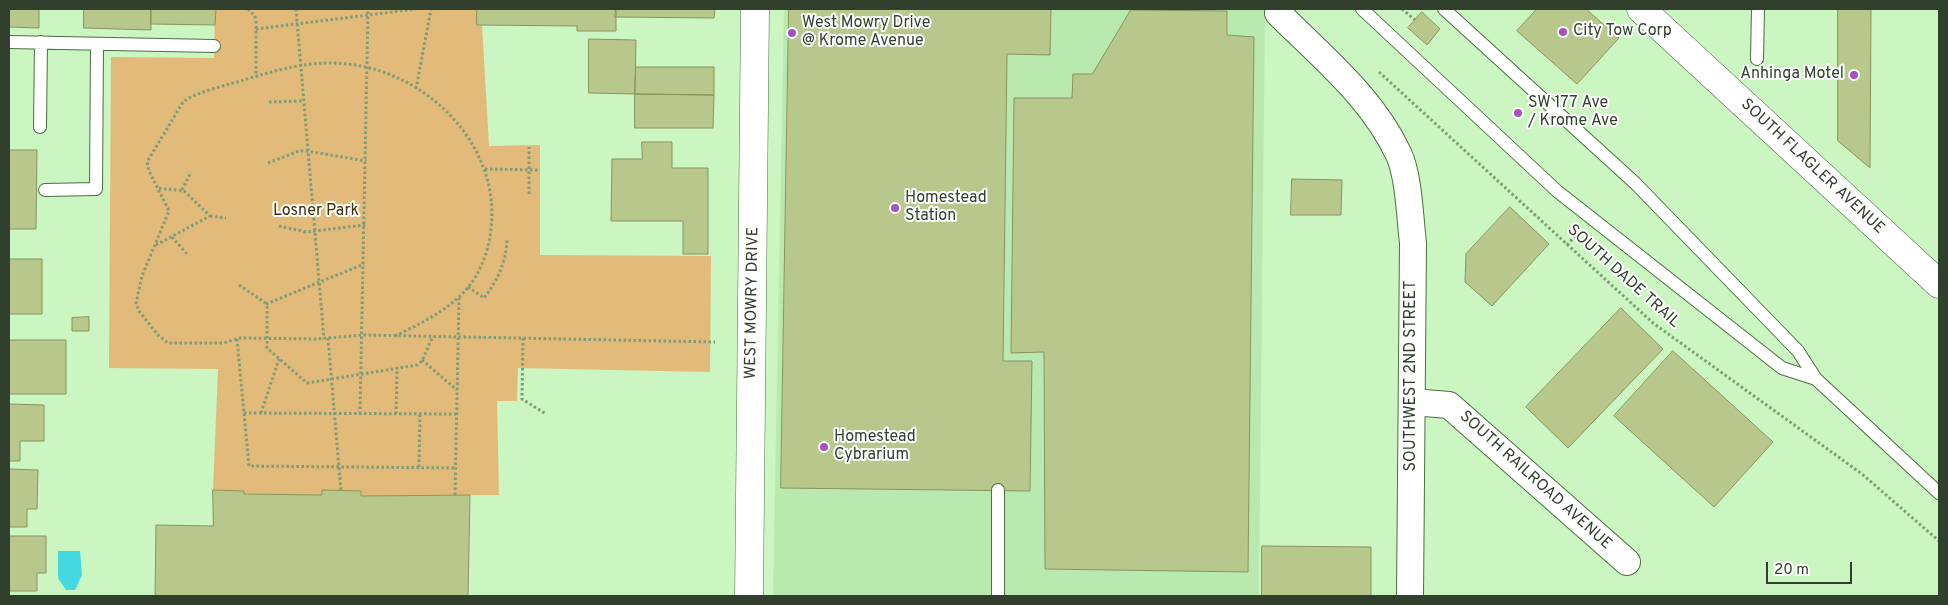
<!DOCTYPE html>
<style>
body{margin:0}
#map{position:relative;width:1948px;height:605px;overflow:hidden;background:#cbf5c1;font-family:Overpass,sans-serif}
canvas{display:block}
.frame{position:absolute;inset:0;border:10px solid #30402c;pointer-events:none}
.scale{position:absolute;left:1766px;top:562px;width:86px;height:22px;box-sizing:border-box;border:2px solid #30402c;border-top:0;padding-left:6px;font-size:15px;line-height:18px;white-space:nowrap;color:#30402c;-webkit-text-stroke:4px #fff;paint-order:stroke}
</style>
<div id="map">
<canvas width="1948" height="605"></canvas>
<div class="frame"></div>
<div class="scale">20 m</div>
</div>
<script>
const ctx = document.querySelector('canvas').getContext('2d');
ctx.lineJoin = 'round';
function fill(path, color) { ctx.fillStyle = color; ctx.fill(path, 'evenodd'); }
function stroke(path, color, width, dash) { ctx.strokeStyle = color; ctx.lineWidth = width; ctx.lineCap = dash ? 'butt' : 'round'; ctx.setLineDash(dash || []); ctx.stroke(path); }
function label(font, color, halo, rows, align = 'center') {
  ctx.font = font + ' Overpass,sans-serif'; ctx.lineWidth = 4; ctx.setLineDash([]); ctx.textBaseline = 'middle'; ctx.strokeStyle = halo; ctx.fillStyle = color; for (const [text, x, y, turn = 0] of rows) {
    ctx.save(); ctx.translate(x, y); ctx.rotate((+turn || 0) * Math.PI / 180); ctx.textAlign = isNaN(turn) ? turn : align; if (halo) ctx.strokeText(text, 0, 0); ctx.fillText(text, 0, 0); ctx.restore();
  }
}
const built = new Path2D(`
 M784 9H1265L1259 596H773Z`);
const green = new Path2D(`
 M215 9H477V25H482L489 146 540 145V255L711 256 710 372 518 368 517 401H497L499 495 361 496V491L323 490 322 495 244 494V491L213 490 218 369 109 368 111 57 214 58Z`);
const water = new Path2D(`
 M58 551H80L82 575 75 590H66L58 578Z`);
const building = new Path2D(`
 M9 9H39V28L9 27Z
 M84 9H151V30L84 28Z
 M151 9H216L215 25 151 24Z
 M477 9H616V31H577V26L477 25Z
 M616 9H715L714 18 615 17Z
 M789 9H1051L1050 55 1007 54 1003 361H1032L1030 491 781 488Z
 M1537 9H1586L1619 38 1577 84 1517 31Z
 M1838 9H1871L1870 168 1838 141Z
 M1131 10 1227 11V35L1254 37 1248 572 1045 569 1044 352 1011 353 1014 98H1072L1073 74H1092Z
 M1422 12 1440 29 1427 45 1408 28Z
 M589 39 636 40 635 94 589 93Z
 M636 67H714V95L635 94Z
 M635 94 714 95 713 128H635Z
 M642 142H672V168H708V254H683V221H611L612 159H642Z
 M9 150H37L36 229H9Z
 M1292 179 1342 180 1341 215H1291Z
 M1510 207 1549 244 1492 306 1465 282 1466 254Z
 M9 259H42V314H9Z
 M1621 308 1663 349 1568 448 1526 407Z
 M89 317V331H72V318Z
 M9 340H66V394H9Z
 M1673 351 1773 442 1714 507 1614 416Z
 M9 404 44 405V441H20V461H9Z
 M9 469 38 470 37 509H27V527H9Z
 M213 490 244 491V494L322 495V490L361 491V496L470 495 468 596H155L156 525 213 526Z
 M9 536H46V573H37V591H9Z
 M1262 546 1371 547V596H1262Z`);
const path = new Path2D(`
 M248 9 255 16 256 22V76
 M296 9 324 339
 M1402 9 1415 20
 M256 29 416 9
 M1379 72 1653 323 1862 474 1939 541
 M416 89 431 9
 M269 102 303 101
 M268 163 299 151H307L366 161
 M485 169 540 170
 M182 190 190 174
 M529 194V147
 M210 216 226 218
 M279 226 306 232 365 225
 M172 237 187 254
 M156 245 210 216 184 191 158 188
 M1567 245 1577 234
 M239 285 264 302 267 307V348L307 383 417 365 422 361 433 336
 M468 287 484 298C498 280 506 262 507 240
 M266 304 364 264
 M395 336C422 323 451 309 470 285 482 268 489 250 491 229 501 146 428 72 347 64 312 60 280 69 247 79 229 85 197 91 183 102L147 162 149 171 169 211 142 276 136 303 139 311 158 335 168 343H223L240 338 316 339 363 335 715 342
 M328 338 341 491
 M523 338 522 399 546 414
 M237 339 249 466 456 468
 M422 360 457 390
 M244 413 457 414
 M261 413 279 359
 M360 414 368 9
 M396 414 397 370
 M419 467 420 414
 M455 495 459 298`);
const service = new Path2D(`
 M1362 9 1557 191 1782 368 1816 379
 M1444 9 1635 183 1798 351 1816 379 1939 493
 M9 42 214 46
 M1757 59 1758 9
 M40 127 41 42
 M45 190 96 189 97 44
 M998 596V490`);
const minor = new Path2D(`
 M1278 13C1322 57 1373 98 1399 155 1409 177 1410 219 1413 243L1410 596
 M1412 402 1449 405 1627 562`);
const tertiary = new Path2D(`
 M1641 9 1939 284
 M749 596 755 9`);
const markers = [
 [1563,32,5,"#a850bd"],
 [792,33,5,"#a850bd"],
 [1854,75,5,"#a850bd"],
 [1518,113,5,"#a850bd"],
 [895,208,5,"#a850bd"],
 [824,447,5,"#a850bd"]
];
const poiNames = [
 ["West Mowry Drive",802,24],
 ["@ Krome Avenue",802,42],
 ["City Tow Corp",1573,32],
 ["Anhinga Motel",1844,75,"right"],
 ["SW 177 Ave",1528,104],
 ["/ Krome Ave",1528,122],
 ["Homestead",905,199],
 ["Station",905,217],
 ["Homestead",834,438],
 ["Cybrarium",834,456]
];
const streetNames = [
 ["SOUTH FLAGLER AVENUE",1812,167,43],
 ["SOUTH DADE TRAIL",1623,277,42],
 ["WEST MOWRY DRIVE",753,303,-89],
 ["SOUTHWEST 2ND STREET",1412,376,-90],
 ["SOUTH RAILROAD AVENUE",1535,481,42]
];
const parkNames = [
 ["Losner Park",316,212]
];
fill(built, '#bae9af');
fill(green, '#e2bb7a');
fill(water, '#44d9e0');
fill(building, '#b8c78b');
stroke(building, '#87955b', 1);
stroke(service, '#4a6f41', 14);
stroke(minor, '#4a6f41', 28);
stroke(tertiary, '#4a6f41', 29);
stroke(path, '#7f9c78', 3, [2.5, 2.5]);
stroke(service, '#fff', 12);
stroke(minor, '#fff', 26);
stroke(tertiary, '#fff', 28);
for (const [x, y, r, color] of markers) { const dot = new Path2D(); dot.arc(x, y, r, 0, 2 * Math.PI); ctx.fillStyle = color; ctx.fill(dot); stroke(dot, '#fff', 2); }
label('16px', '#30402c', '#fff', poiNames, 'left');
label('16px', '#30402c', '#fff', streetNames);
label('16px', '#402c03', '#fff', parkNames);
</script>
